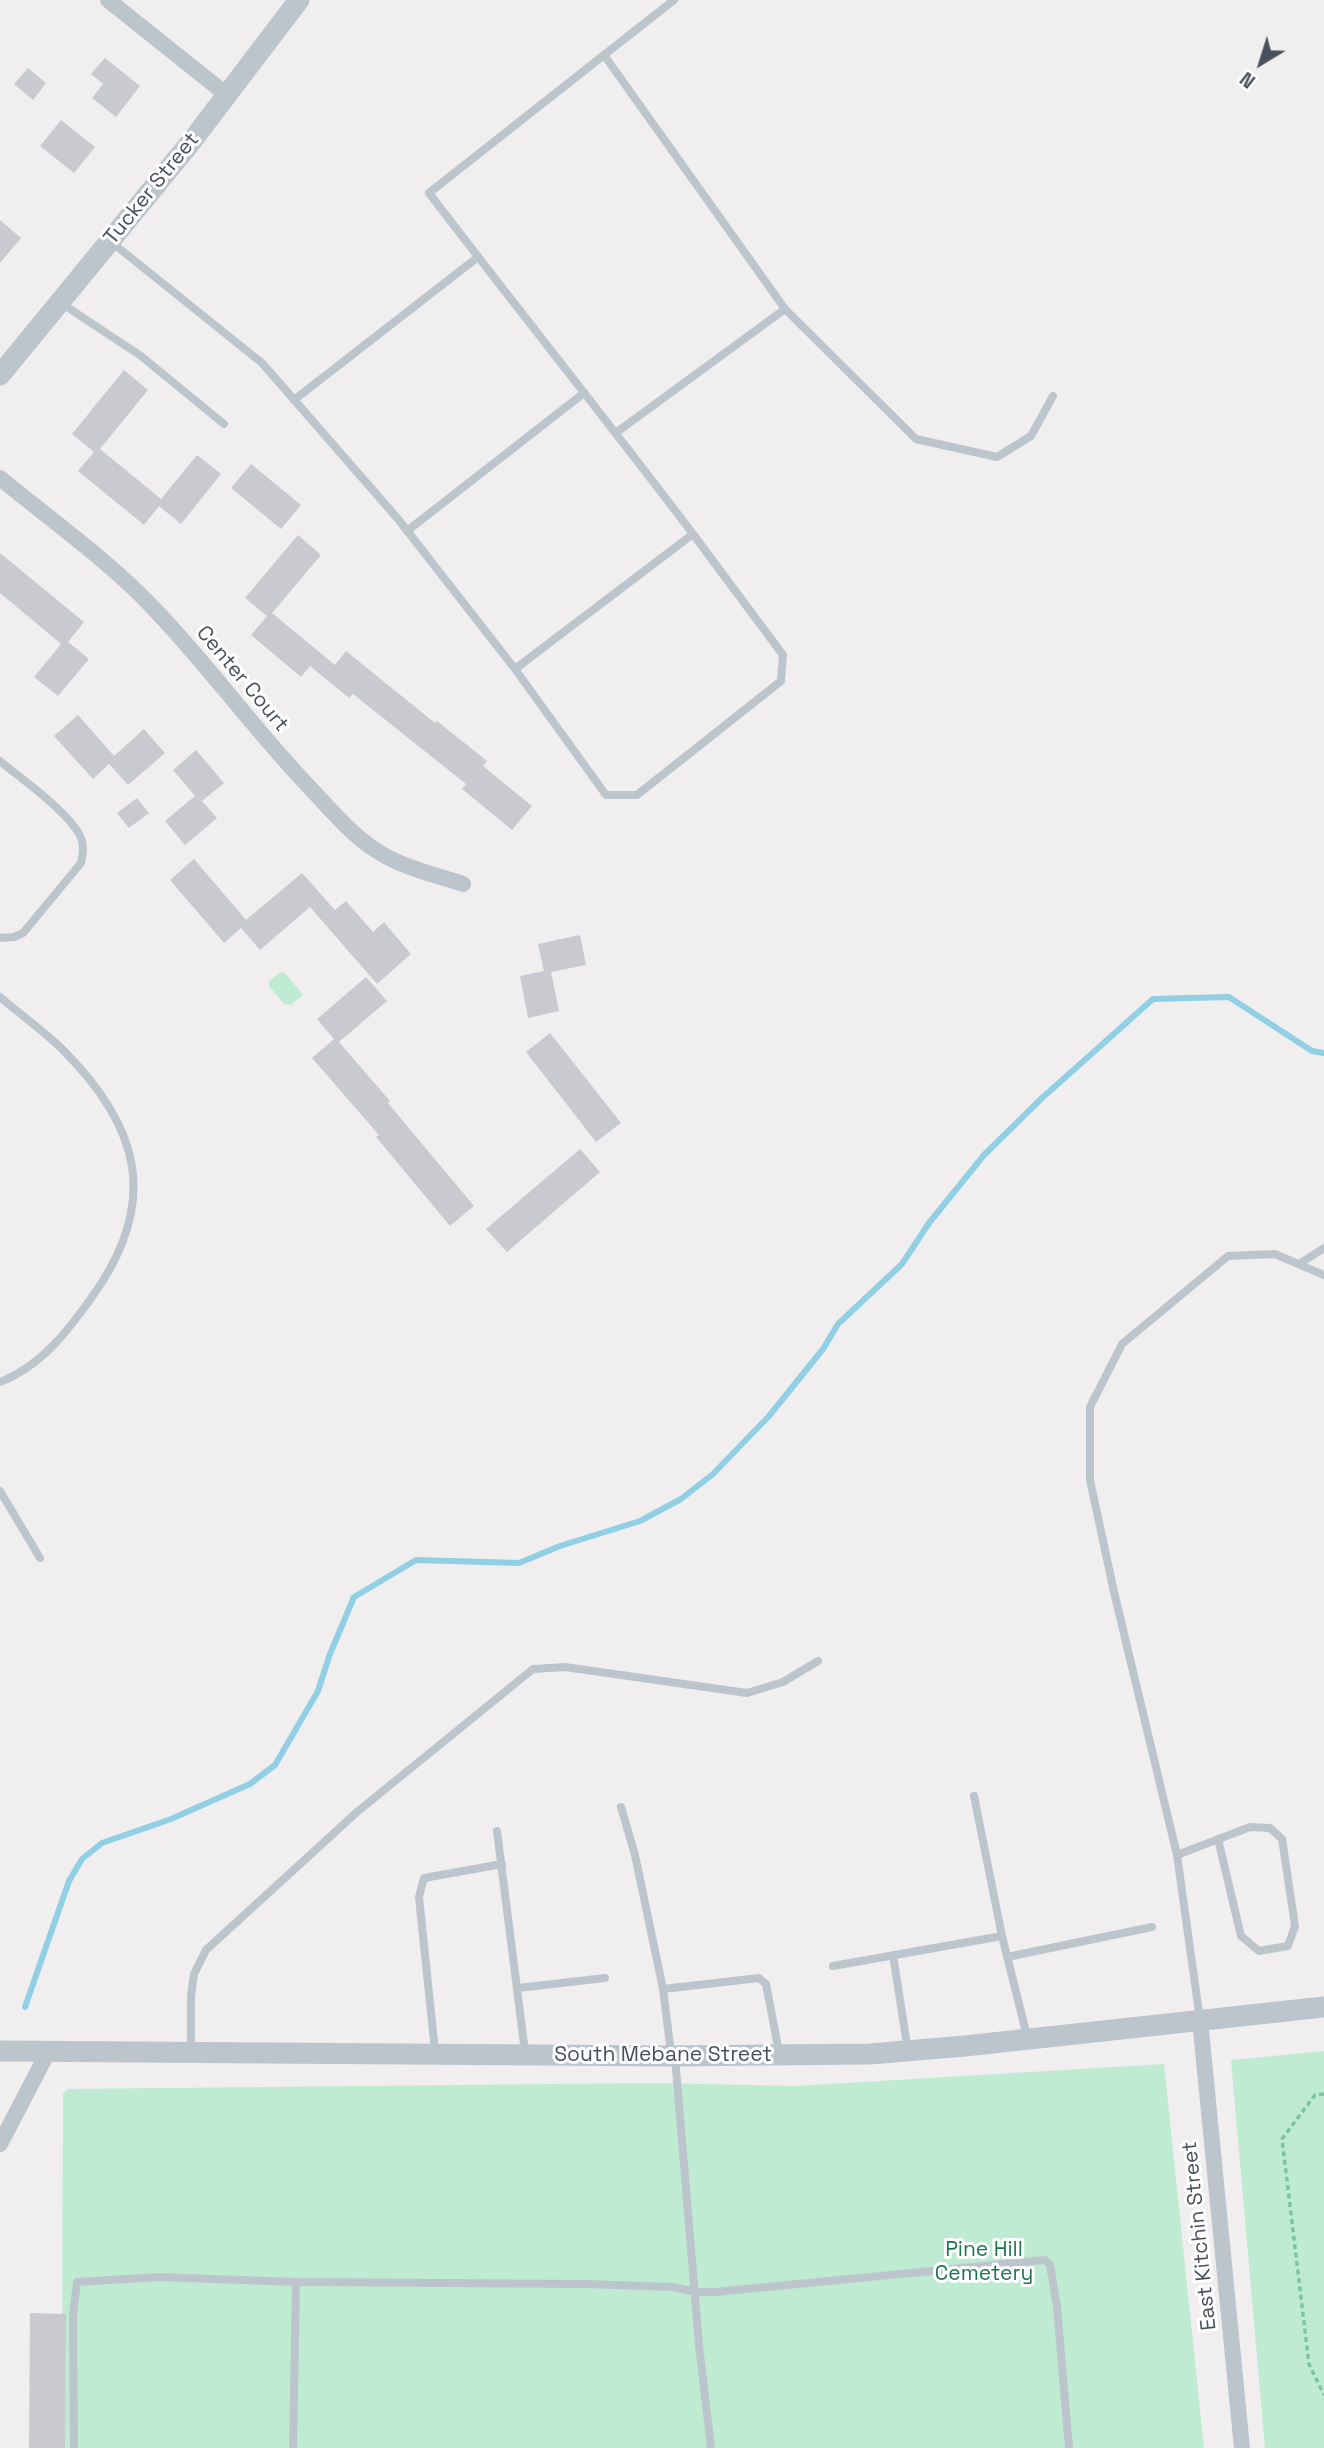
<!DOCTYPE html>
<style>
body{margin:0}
#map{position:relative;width:1324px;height:2448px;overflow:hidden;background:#f0eeee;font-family:"Space Grotesk",sans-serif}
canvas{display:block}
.north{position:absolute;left:1226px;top:28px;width:70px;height:70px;-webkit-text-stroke:5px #fff;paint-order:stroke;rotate:218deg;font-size:19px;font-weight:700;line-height:28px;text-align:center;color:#48505a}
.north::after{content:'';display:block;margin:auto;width:24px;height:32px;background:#48505a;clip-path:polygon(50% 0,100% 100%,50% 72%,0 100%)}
</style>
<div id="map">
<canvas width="1324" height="2448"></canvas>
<div class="north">N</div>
</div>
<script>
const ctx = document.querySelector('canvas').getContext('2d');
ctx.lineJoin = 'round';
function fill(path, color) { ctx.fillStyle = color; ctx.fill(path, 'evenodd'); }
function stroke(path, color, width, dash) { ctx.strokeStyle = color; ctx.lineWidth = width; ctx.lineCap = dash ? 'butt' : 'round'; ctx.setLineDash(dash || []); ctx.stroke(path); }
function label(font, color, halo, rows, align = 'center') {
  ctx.font = font + ' "Space Grotesk",sans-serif'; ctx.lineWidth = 6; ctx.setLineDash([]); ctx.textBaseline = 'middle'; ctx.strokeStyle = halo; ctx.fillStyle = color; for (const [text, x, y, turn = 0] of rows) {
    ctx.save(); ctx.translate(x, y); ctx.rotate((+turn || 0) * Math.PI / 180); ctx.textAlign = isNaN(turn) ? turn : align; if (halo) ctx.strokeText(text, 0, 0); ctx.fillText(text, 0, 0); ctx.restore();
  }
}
const green = new Path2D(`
 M281 972 285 973 303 995 291 1005 284 1004 269 986V981Z
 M1324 2051V2448H1265L1231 2060Z
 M1164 2064 1204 2448H62L63 2094 67 2089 655 2083 796 2086Z`);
const stream = new Path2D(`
 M25 2007 69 1881 82 1859 102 1843 171 1819 250 1784 275 1765 318 1691 330 1654 354 1597 416 1560 519 1563 560 1546 640 1521 681 1499 713 1474 769 1416 823 1349 838 1324 902 1264 929 1223 984 1155 1042 1098 1153 999 1229 997 1312 1051 1324 1053`);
const building = new Path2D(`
 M105 58 140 86 116 117 92 98 103 84 91 74Z
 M28 68 46 83 33 100 14 84Z
 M61 120 95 147 74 173 40 146Z
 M0 220 21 238 0 263Z
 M124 370 148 390 100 449 161 499 197 455 221 474 181 524 159 506 144 525 78 471 94 452 72 434Z
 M251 464 301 505 281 529 231 488Z
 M298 535 321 555 272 613 335 665 346 651 435 723 437 721 487 761 483 766 532 806 512 830 462 789 466 784 353 694 349 698 310 666 301 677 251 635 267 616 245 598Z
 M0 553 84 622 68 642 89 659 58 696 34 677 61 644 0 593Z
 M78 715 114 756 144 729 165 753 128 785 109 764 93 779 54 736Z
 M196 750 224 783 202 801 217 818 185 845 165 821 195 796 173 770Z
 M137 798 149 813 129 828 117 813Z
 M194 859 246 920 302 873 335 910 346 901 373 932 384 922 411 954 377 984 310 907 260 950 241 928 224 943 170 880Z
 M580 935 586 965 551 972 559 1011 528 1018 520 976 544 971 538 944Z
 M366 977 387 1001 339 1042 390 1101 388 1103 474 1206 450 1226 376 1137 379 1135 312 1058 334 1039 317 1019Z
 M550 1033 621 1123 596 1142 526 1052Z
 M580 1149 600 1172 507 1252 486 1229Z
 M30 2313 66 2314 65 2448H29Z`);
const path = new Path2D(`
 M1324 2094 1315 2095 1282 2139 1309 2364 1324 2395`);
const service = new Path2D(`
 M604 55 674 0
 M110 241 262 363 398 519 515 669 693 534C606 419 516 307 429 193L604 55 785 309 617 432
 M61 303 141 356 224 424
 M785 309 916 439 997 457 1031 436 1053 396
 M294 400 478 257
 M407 531 584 393
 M515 669 606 795H637L781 681 783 655 693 534
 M0 761C20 778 76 817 82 841 84 849 83 855 81 863L23 933 14 937 0 938
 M0 997C20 1014 42 1030 61 1048 141 1127 160 1202 92 1297 67 1332 41 1366 0 1382
 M1299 1264 1324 1248
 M0 1491 40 1558
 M974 1796 1002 1936 1027 2036
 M621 1807 635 1855 663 1989
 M497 1831 525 2052
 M1177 1855 1250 1827 1270 1828 1282 1839 1295 1926 1288 1946 1259 1951 1241 1936 1218 1839
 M893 1955 908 2051
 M1007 1957 1152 1927
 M833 1966 1002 1936
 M518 1988 605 1978
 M1200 2020 1177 1855 1114 1592 1090 1480V1407L1122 1344 1228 1256 1275 1254 1324 1275
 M435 2051 419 1897 424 1878 502 1864
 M191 2052V1996L194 1974 206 1950 357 1812 533 1669 565 1667 747 1693 783 1682 818 1661
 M671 2053 663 1989 759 1978 766 1984 779 2052
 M675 2057 699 2345 711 2448
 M74 2448 73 2314 77 2282 159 2277 296 2282 587 2284 673 2287 696 2292H715L1045 2260 1050 2265 1057 2307 1069 2448
 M293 2448 296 2282`);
const minor = new Path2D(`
 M108 0 227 95
 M0 478C53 522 111 562 158 613 212 670 258 734 312 790 331 810 351 834 374 849 400 867 433 874 463 884
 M1200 2020 1242 2448
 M0 2144 48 2052`);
const tertiary = new Path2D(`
 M0 375 191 142 299 0
 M0 2051 671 2056 870 2054 965 2046 1324 2007`);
const streetNames = [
 ["Tucker Street",152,189,-51],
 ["Center Court",242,679,50],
 ["South Mebane Street",663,2055],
 ["East Kitchin Street",1200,2236,-96]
];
const parkNames = [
 ["Pine Hill",984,2250],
 ["Cemetery",984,2274]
];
fill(green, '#bfebd2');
stroke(stream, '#90cfe4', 6);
fill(building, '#c9cad0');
stroke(path, '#7ac6a4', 3.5, [5, 3.5]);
stroke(service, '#bdc5cc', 8);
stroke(minor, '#bdc5cc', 16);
stroke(tertiary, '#bdc5cc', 21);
label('21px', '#48505a', '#fff', streetNames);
label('21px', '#1e754d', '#fff', parkNames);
</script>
